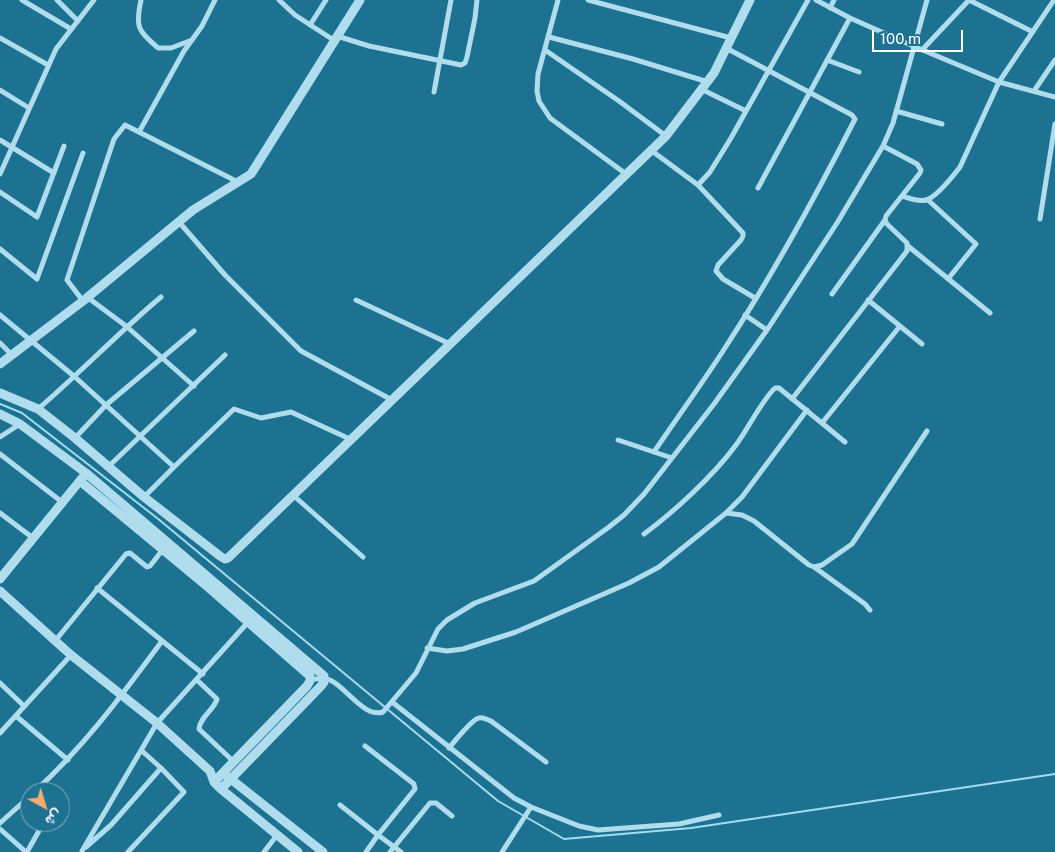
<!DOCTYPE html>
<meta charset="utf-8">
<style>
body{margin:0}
#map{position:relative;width:1055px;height:852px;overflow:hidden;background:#1e7291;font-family:"Public Sans",Vazirmatn,sans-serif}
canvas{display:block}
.north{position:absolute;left:20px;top:782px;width:50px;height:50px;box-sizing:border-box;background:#1e7291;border:1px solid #78aabd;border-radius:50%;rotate:141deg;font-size:14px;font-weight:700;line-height:20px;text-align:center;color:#fff}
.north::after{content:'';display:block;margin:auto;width:18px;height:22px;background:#fcaa6e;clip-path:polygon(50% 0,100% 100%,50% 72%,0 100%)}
.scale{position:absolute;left:872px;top:30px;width:91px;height:22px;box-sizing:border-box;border:2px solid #fff;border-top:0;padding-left:6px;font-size:15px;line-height:18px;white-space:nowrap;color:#fff;-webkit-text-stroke:4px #1e7291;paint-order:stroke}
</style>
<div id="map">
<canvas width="1055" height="852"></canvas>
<div class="north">ش</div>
<div class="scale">100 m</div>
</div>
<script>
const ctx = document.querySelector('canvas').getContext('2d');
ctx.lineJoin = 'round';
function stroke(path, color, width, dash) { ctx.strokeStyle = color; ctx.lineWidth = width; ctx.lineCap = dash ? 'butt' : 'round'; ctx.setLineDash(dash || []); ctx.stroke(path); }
const stream = new Path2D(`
 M0 404 22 413 157 518 498 801 564 839 691 828 1055 774`);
const minor = new Path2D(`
 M22 0 71 29
 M57 0 78 21
 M141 0C135 28 138 30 158 48H171L192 40
 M279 0 295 15 335 41
 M558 0 538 74 537 91 539 101 550 118 626 174
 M588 0 731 38
 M816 0 850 18 913 46 999 82 1055 97
 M969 0 1033 32
 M830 8 834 0
 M310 25 326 0
 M337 36 369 46 461 65 465 63 467 57 475 18 477 0
 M549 37 633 59 708 82
 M0 38 48 65
 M545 50 619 101 666 136
 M922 50 969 0
 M827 60 859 72
 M0 90 29 108
 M703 90 746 111
 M1034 91 1055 60
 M434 92 451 0
 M896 111 942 124
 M139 132 184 51 202 26 215 0
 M0 140 54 173
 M652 151 698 185 743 233V236L741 240 718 265 716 271 723 279 755 298
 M0 174 56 49 94 0
 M698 185 710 172 731 138 808 0
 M758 188 850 18
 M0 192 37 217 64 146
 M902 196C909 198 918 202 926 200 937 197 953 176 960 167L999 82 1054 0
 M928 200 976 244 948 279
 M1040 219 1055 124
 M179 222 225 275 301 351 392 400
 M908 246 990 313
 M0 249 37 279 83 153
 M832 294 885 220
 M87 297 126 326 194 386
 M356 300 450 344
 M868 300 922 344
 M83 301 67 280 114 139 125 125 238 182
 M0 315 75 377 174 467 144 497
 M745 315 767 330
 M0 343 12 355
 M792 399 907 251V243L887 224 885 220 886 216 920 173 921 170 917 164 883 146
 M38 409C80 373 118 333 161 297
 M822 423 900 326
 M0 437 20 424
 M75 438 106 405 194 331
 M618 440 672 458
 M654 452C677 418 701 385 723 351 772 276 815 198 855 119L852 115 726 48
 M0 454 62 502
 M108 467 225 355
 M174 467 234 409 261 418 291 412 352 440
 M294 496 363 557
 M0 513 33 538
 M726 513 742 515 754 521 809 565 814 567 822 565 852 544 927 431
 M644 534C675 511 713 476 736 445 748 429 762 400 775 388H779L845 442
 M814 567 865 604 870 610
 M97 588 203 674
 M55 641 126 554 130 553 147 567 150 566 164 548
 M427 648 447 651 463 649 516 632 629 583 659 567 726 513 742 497 807 410
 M311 679C317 679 324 678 330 680 346 687 364 718 383 712L416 673 438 629 447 620 475 603 534 581 609 527 624 515 644 494 714 404 767 330 837 223 883 146 893 123 927 0
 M197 680 217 699C214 710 200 717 199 729L233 761
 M0 683 24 706
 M392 702 514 798 531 807 579 826 598 830 679 824 719 815
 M16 716 68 760
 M0 733 71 655
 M449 748C455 741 472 719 479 718 483 717 488 720 491 721L546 762
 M34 792C84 747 122 695 162 641
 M340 805 378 835 415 789 414 784 365 746
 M0 823 30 796
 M0 829 26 852
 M86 847 111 825 161 768
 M82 851 157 723 250 620
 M27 852 44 822
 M128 852 184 792 161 768 142 751
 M264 852 277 835
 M366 852 378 835 401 852
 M390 852 430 803H436L452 816
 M502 852 531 807`);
const tertiary = new Path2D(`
 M0 364 83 301 193 210 251 174 360 0
 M0 393 38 409 75 438 144 497 220 556 225 559 228 558 666 136 714 73 750 0
 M0 414 20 424 86 473 324 676V682L321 686 221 789
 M80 481 208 587 310 676V681L307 686 214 782
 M0 579 83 477
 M0 591 71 655 157 723 210 771 214 782 221 789 298 852
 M227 776 323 852`);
stroke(stream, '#a2dcef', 2);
stroke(minor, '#afddee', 5);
stroke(tertiary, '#afddee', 9);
</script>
